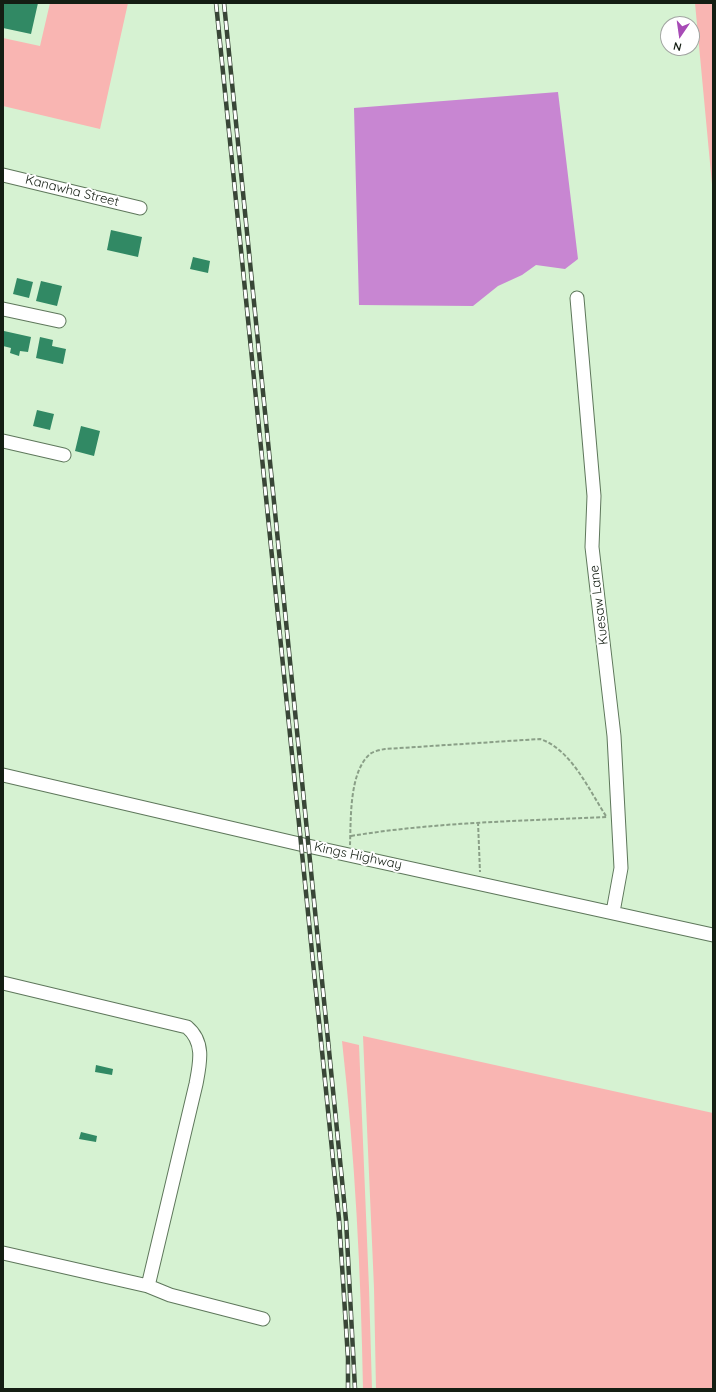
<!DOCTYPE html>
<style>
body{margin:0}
#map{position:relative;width:716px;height:1392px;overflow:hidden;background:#d6f2d2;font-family:Quicksand,sans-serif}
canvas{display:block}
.frame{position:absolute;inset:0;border:4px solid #141e13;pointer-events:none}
.north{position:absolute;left:660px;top:16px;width:40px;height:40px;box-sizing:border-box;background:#fff;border:1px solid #a1a5a1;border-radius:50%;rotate:193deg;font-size:11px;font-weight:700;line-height:16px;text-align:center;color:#141e13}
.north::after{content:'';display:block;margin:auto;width:14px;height:18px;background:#a74bb6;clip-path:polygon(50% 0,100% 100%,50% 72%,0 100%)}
</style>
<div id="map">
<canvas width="716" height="1392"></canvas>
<div class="frame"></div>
<div class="north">N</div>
</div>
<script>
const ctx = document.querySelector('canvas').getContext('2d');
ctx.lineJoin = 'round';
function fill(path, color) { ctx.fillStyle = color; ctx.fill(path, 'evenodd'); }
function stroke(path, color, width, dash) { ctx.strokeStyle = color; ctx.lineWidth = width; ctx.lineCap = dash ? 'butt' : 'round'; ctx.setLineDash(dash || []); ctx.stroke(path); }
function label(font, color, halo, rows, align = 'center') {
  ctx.font = font + ' Quicksand,sans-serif'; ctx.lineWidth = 4; ctx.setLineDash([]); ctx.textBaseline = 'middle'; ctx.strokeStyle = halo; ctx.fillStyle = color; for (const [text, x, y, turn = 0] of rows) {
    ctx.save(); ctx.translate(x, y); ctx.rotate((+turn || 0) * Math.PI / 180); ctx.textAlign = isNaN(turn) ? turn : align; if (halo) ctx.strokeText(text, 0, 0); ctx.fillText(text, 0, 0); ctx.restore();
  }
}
const green = new Path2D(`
 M50 3H128L100 129 3 106V38L40 46Z
 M695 3H713V195Z
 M363 1036 713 1113V1389H376L374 1288Z
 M342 1041 359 1045 369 1288 372 1389H363C361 1273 355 1157 342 1041Z`);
const water = new Path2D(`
 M558 92 578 259 565 269 536 265 522 275 498 286 473 306 359 305 354 108Z`);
const building = new Path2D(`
 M3 3H38L31 34 3 28Z
 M111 230 142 237 138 257 107 250Z
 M193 257 210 261 208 273 190 269Z
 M17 278 33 282 29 298 13 294Z
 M41 281 62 286 57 306 36 301Z
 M4 331 31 337 28 352 20 351 19 356 10 353 11 348 3 346Z
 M40 337 53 340 52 346 66 349 63 364 36 358Z
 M37 410 54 414 50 430 33 426Z
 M81 426 100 431 94 456 75 451Z
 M96 1065 113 1069 112 1075 95 1072Z
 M81 1132 97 1136 96 1142 79 1139Z`);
const path = new Path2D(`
 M478 822 480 872
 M351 836C436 822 521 821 607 817
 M350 845C351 819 349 772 370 754 374 751 380 750 385 749L540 739C571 749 589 790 606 816`);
const minor = new Path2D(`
 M3 175 140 208
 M577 298 594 496 592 547 614 736 621 868 613 912
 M3 309 59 321
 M3 441 64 455
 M3 775 308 846 713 935
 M3 983 187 1027C205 1042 200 1063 196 1084L148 1286 3 1253
 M148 1286 170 1295 263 1319`);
const rail = new Path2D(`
 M216 3 339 1219 348 1358V1389
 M224 3 346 1220 355 1389`);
const streetNames = [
 ["Kanawha Street",72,191,14],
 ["Kuesaw Lane",599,605,-97],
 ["Kings Highway",358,856,12]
];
fill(green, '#f9b5b2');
fill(water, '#c886d2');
fill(building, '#318964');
stroke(minor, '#5e775b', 15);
stroke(path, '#8a9f87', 2, [4, 2]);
stroke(minor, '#fff', 13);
stroke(rail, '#394637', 4.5);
stroke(rail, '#fff', 3, [9]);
label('13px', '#141e13', '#fff', streetNames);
</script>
